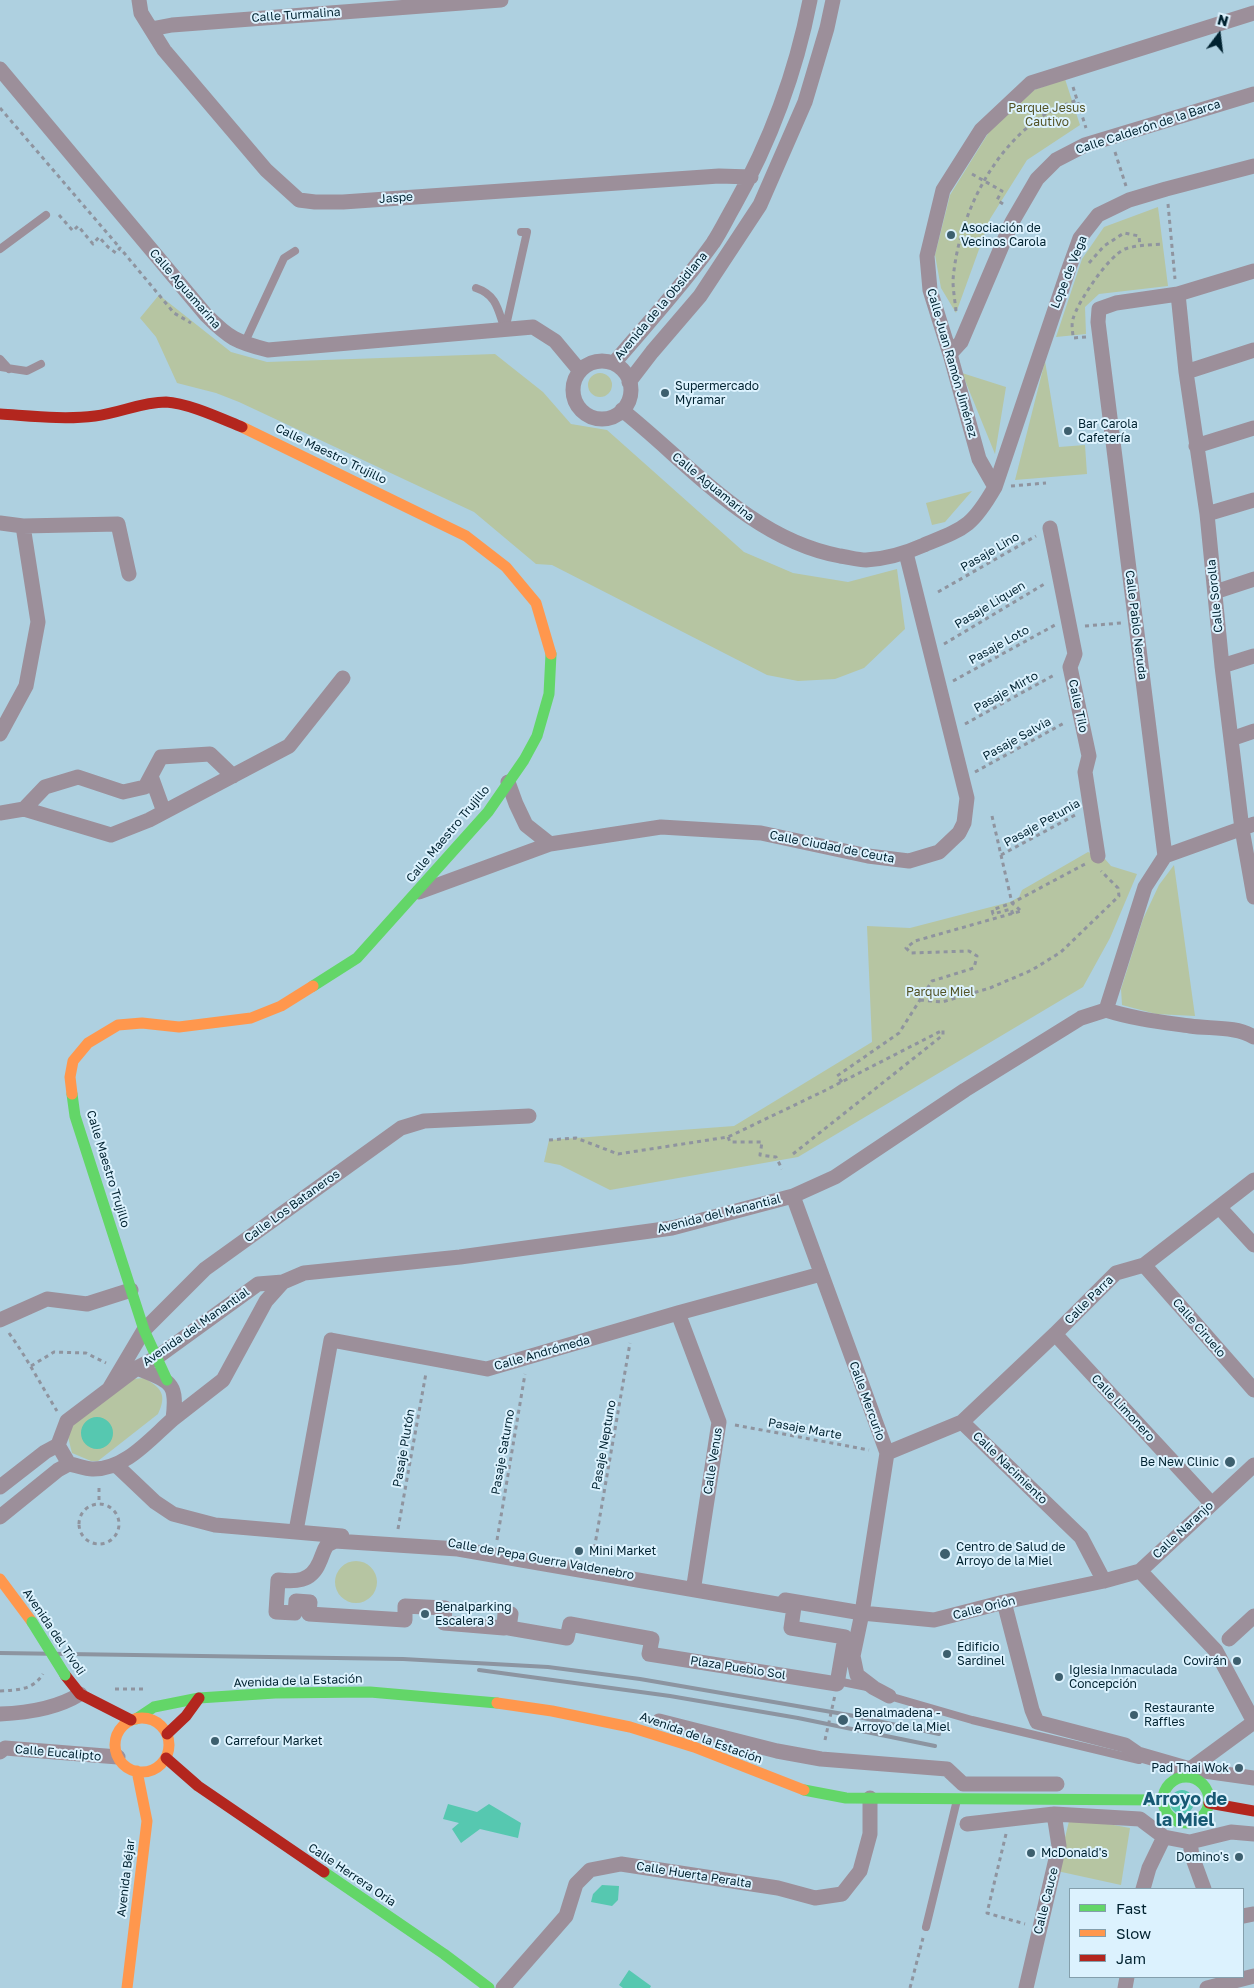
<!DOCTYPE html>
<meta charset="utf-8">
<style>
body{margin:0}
#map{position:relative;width:1254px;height:1988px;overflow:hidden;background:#aed0e0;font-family:"Golos Text",sans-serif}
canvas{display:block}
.legend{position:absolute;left:1069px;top:1888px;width:175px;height:90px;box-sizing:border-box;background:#dcf2fe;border:1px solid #849fac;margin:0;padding:6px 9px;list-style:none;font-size:15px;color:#002230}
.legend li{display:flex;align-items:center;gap:10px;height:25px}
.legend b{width:25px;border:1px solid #849fac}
.north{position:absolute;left:1194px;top:10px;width:50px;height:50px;-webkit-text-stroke:4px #dcf2fe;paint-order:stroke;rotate:15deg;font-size:14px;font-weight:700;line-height:20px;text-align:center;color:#002230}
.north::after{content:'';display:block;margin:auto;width:18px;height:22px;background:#002230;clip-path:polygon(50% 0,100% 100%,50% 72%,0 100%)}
</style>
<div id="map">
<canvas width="1254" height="1988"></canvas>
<ul class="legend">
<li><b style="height:6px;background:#63d668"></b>Fast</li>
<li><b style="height:6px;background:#ff974d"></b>Slow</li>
<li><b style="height:6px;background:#b3261e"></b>Jam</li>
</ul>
<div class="north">N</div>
</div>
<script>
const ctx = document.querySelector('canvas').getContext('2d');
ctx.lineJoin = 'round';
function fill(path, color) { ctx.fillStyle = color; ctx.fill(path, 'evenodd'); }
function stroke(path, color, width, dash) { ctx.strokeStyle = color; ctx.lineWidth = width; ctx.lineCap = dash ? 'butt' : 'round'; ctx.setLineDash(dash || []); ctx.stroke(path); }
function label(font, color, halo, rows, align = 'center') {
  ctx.font = font + ' "Golos Text",sans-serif'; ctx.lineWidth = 4; ctx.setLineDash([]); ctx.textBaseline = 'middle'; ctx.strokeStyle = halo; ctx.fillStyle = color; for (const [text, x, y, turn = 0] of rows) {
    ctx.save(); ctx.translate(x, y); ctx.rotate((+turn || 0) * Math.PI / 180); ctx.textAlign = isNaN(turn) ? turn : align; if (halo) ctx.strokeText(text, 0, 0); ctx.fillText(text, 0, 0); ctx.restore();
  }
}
const green = new Path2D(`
 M1065 79 1080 125 1027 160 990 219 956 313 941 288 935 255 950 195 989 132 1034 90Z
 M1158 207 1168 286 1099 294 1085 307 1086 334 1056 337 1082 259 1104 227Z
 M159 295 231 352 267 362 495 354 543 392 571 424 607 430 744 552 793 573 848 582 897 569 905 629 864 668 835 679 798 681 767 675 552 565 536 564 474 512 239 402 216 393 177 383 156 337 140 318Z
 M1045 361 1059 447 1085 445 1087 474 1015 480Z
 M588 385a12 12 0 1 1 24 0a12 12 0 1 1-24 0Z
 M962 373 1006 387 995 454Z
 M972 491 945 522 932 525 926 503Z
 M1088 852 1105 859 1111 866 1137 874 1110 938 1083 987 798 1157 610 1190 560 1165 544 1162 549 1140 734 1126 872 1042 867 926 910 928 1010 902 1019 897 1022 890Z
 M1174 865 1195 1016 1156 1014 1122 1005 1121 989 1143 919 1159 885Z
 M144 1378C162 1388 167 1395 158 1414L98 1461H91L72 1453 68 1437 73 1425 133 1379Z
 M335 1582a21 21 0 1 1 42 0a21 21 0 1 1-42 0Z
 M1070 1817 1130 1828 1121 1885 1057 1871Z`);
const water = new Path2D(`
 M81 1433a16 16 0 1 1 32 0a16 16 0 1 1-32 0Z
 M1170 1802a12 12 0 1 1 24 0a12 12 0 1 1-24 0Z
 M448 1804 477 1812 489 1804 521 1823 518 1838 480 1829 461 1843 452 1829 459 1823 443 1819Z
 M602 1885 619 1886 618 1900 612 1906 591 1902 593 1894Z
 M629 1970 651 1986 650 1988H623L619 1985Z`);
const path = new Path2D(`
 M1073 87 1086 128
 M0 108 120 248
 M1115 152 1126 186
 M972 174 1002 191 997 200 1003 204
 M1168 204 1175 279
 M59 215 73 231 78 226 93 244 99 237 108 247 116 253 120 248 174 313 191 323
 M1089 263 1104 246 1124 233 1139 236 1140 246
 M956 311C955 301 953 290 953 280 958 217 993 145 1049 112 1057 107 1068 104 1077 100
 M1086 337 1073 338C1073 332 1071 325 1073 319 1077 303 1109 255 1125 249 1137 245 1150 245 1163 244
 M1011 486 1046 483
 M938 592 1036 536
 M1085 626 1121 623
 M944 644 1046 583
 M953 681 1055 625
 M965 724 1056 674
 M975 772 1066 722
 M992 816 1012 903 1021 911
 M1001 855 1077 814
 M1013 914 1011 909 993 914 992 910 1012 903 1085 864
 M920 1000 942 1002 990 988 1032 970 1061 952 1119 896 1118 888 1101 871
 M842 1082 837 1076 899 1033 932 981 974 968 977 956 969 951 911 953 906 948 915 941 1021 911
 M728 1137 730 1142H762L760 1155 776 1157 782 1169
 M549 1140 576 1138 618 1154 728 1137 824 1091 943 1030V1035L793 1154
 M9 1333C27 1358 41 1385 57 1411
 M31 1366 54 1352 86 1353 106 1363
 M735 1425 869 1450
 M99 1488V1504
 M79 1524a20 20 0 1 1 40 0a20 20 0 1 1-40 0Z
 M398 1529 426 1373
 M497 1540 525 1374
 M593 1556 630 1343
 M115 1689H146
 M0 1691C18 1690 33 1690 43 1674
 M1006 1834 987 1913 1025 1924
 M910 1988 923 1938`);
const lane = new Path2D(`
 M0 249 46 215
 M476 288C497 295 498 310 505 330L527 232H521
 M244 344 284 258 295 251
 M0 359 9 369
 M0 367 27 371 41 364
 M837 1681 867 1687
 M889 1696 972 1720 1139 1760
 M1169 1767 1173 1768 1180 1777
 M926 1927 957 1800`);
const street = new Path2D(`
 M139 0 141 13 164 50 266 170 299 200 315 202H343L719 176 751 177
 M151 29 172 25 501 0
 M0 69 206 315C229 338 236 342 268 350L533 327 555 341 580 371
 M1178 294 1186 372 1207 514 1222 666 1242 829 1254 897
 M950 354 961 342 1012 222 1037 179 1056 160 1085 145 1254 94
 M573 390a29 29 0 1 1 58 0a29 29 0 1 1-58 0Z
 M614 363C648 323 683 285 713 243 721 231 727 218 734 206 770 142 796 72 810 0
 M1186 372 1254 350
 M629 382 652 352 700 296 760 205 805 102 827 28 833 0
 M622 410C690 464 750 539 840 556 848 557 858 560 866 560 886 559 906 553 924 545 965 528 972 527 995 487L1068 271 1080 238 1098 215 1129 200 1166 189 1254 166
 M1196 446 1254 428
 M995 487 979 459 950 354 930 290 927 256 943 190 981 130 1031 83 1254 13
 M1207 514 1254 500
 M0 523 23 526 118 524 129 574
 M1050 528 1075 654 1070 667 1089 756 1085 772 1098 856
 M1215 592 1254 579
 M1222 666 1254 656
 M0 734 26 686 38 622 23 526
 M1231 739 1254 731
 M151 776 164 812
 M508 782 516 804 526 825 550 844
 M24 809 45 787 78 777 123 792 145 787 161 757 210 754 233 776
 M0 813 24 809 111 835 149 820 289 746 343 678
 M1165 856 1254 824
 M419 892 550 844 661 827 761 833 868 856 909 861 939 852 959 833 964 823 967 798 906 553
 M1106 1010 1145 887 1165 856 1098 322 1099 309 1116 303 1178 294 1254 271
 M1106 1010C1134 1019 1162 1022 1190 1026 1211 1029 1236 1026 1254 1037
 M793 1196 887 1453 862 1613 853 1656 857 1675 874 1688 889 1696
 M1219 1207 1254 1245
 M1144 1265 1254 1390
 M678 1313 719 1422 694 1585
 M0 1320 47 1299 87 1304 131 1290
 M1055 1334 1212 1504
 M137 1368 156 1358 258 1284 283 1282 304 1273 460 1257 672 1228 793 1196 835 1177 965 1090 1081 1018 1106 1010
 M137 1368C170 1382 178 1381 173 1419 150 1439 125 1470 92 1469 85 1469 76 1465 69 1464L58 1445 67 1421Z
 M109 1389 144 1330 205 1269 401 1128 424 1121 529 1116
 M173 1419 223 1380 266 1301 283 1282
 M962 1422 1055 1334 1116 1273 1144 1265 1254 1180
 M887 1453 962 1422 1081 1537 1104 1581
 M116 1465 155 1502 173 1514 215 1525 342 1536
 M0 1487 45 1452 58 1445
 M0 1517 58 1470 69 1464
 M296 1531 331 1340 487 1369 678 1313 821 1274
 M335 1541 458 1549 794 1607 791 1628 845 1637 837 1684 649 1654 652 1639 570 1624 567 1638 509 1628 511 1614 505 1613 504 1628 444 1623 445 1608 405 1606V1620L309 1614 310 1602 296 1601 295 1613 276 1612 278 1580C295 1582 311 1582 319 1563 322 1557 323 1551 327 1545Z
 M1140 1571 1216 1651 1254 1722
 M785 1600 862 1613 934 1620 1004 1602 1104 1581 1140 1571 1254 1465
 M1004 1602 1032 1710 1037 1722 1125 1745 1138 1754 1190 1769 1254 1778
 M1229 1639 1254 1616
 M0 1714C27 1713 56 1709 80 1694
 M659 1721 777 1751 821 1759 947 1769 963 1784H1057
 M0 1752 5 1748 118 1757
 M1189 1773 1190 1769 1254 1722
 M967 1824 1054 1814 1140 1819 1164 1837 1190 1842 1231 1832 1254 1834
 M1190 1842 1192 1856 1204 1889
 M1143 1889 1149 1868 1164 1837
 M1243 1916 1254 1914
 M503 1988 566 1916 576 1884 590 1870 621 1864 778 1888 815 1898 842 1894 860 1871 870 1834V1798
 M1026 1988 1059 1846 1054 1814
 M1125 1988 1127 1977
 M1207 1988 1254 1976`);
const fast = new Path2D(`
 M313 986 357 958 488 812 524 760 537 736 549 694 551 654
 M72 1094 75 1116 144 1330 167 1380
 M136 1719 154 1707 199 1698 275 1693 370 1692 497 1703
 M1163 1800a23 23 0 1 1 46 0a23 23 0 1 1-46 0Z
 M804 1790 846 1798 1163 1800
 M324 1872 444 1954 489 1988`);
const slow = new Path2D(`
 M242 427 466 536 506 567 536 603 551 654
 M72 1094 70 1077 73 1061 88 1043 118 1025 142 1023 179 1027 251 1018 281 1006 313 986
 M0 1579 32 1622
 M497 1703 552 1711 630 1727 694 1747 804 1790
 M115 1745a27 27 0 1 1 54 0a27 27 0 1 1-54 0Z
 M127 1988 147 1821 137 1771`);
const jam = new Path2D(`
 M0 414C31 416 64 420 95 416 120 413 141 402 166 402 188 403 222 419 242 427
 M65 1675 80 1694 131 1720
 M167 1734 186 1716 199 1698
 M166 1758 198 1786 324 1872
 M1209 1803 1254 1811`);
const rail = new Path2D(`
 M0 1653 403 1659 548 1667 640 1679 849 1715 939 1734
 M479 1670 670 1696 798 1718 935 1746`);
const pathBridge = new Path2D(`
 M825 1740 835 1695`);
const fastBridge = new Path2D(`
 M32 1622 65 1675`);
const markers = [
 [951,235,5,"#3d5f6e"],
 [665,393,5,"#3d5f6e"],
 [1068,431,5,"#3d5f6e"],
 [1230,1462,6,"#3d5f6e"],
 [579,1551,5,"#3d5f6e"],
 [945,1554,6,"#3d5f6e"],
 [425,1614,5,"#3d5f6e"],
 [947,1654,5,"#3d5f6e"],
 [1237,1661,5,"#3d5f6e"],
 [1059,1677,5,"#3d5f6e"],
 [1134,1715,5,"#3d5f6e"],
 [843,1720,6,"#3d5f6e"],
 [215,1741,5,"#3d5f6e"],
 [1239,1768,5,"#3d5f6e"],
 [1031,1853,5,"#3d5f6e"],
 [1239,1857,5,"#3d5f6e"]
];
const streetNames = [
 ["Calle Turmalina",296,15,-4],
 ["Calle Calderón de la Barca",1148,127,-18],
 ["Jaspe",396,198,-4],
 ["Lope de Vega",1069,272,-68],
 ["Calle Aguamarina",185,289,49],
 ["Avenida de la Obsidiana",661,306,-50],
 ["Calle Juan Ramón Jiménez",952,363,74],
 ["Calle Maestro Trujillo",331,454,26],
 ["Calle Aguamarina",713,487,39],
 ["Pasaje Lino",990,552,-30],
 ["Calle Sorolla",1215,596,-96],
 ["Pasaje Liquen",990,605,-31],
 ["Calle Pablo Neruda",1136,625,83],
 ["Pasaje Loto",999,645,-29],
 ["Pasaje Mirto",1006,692,-29],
 ["Calle Tilo",1078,706,78],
 ["Pasaje Salvia",1017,739,-29],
 ["Pasaje Petunia",1042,823,-29],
 ["Calle Maestro Trujillo",448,834,-50],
 ["Calle Ciudad de Ceuta",832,847,11],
 ["Calle Maestro Trujillo",108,1169,73],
 ["Calle Los Bataneros",292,1206,-36],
 ["Avenida del Manantial",719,1214,-14],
 ["Calle Parra",1089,1300,-45],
 ["Avenida del Manantial",196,1327,-35],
 ["Calle Ciruelo",1199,1328,49],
 ["Calle Andrómeda",542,1353,-16],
 ["Calle Mercurio",867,1401,70],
 ["Calle Limonero",1123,1408,47],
 ["Pasaje Marte",805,1429,10],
 ["Pasaje Neptuno",604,1445,-80],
 ["Pasaje Plutón",404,1448,-80],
 ["Pasaje Saturno",503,1452,-80],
 ["Calle Venus",713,1461,-81],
 ["Calle Nacimiento",1010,1468,44],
 ["Calle Naranjo",1183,1530,-43],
 ["Calle de Pepa Guerra Valdenebro",541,1559,10],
 ["Calle Orión",984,1608,-14],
 ["Avenida del Tívoli",54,1632,56],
 ["Plaza Pueblo Sol",738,1668,9],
 ["Avenida de la Estación",298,1681,-2],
 ["Avenida de la Estación",701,1738,20],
 ["Calle Eucalipto",58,1753,5],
 ["Calle Herrera Oria",352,1875,34],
 ["Calle Huerta Peralta",694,1875,9],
 ["Avenida Béjar",126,1878,-83],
 ["Calle Cauce",1046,1901,-76]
];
const parkNames = [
 ["Parque Jesus",1047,108],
 ["Cautivo",1047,122],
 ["Parque Miel",940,992]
];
const poiNames = [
 ["Asociación de",961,228],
 ["Vecinos Carola",961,242],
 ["Supermercado",675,386],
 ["Myramar",675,400],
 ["Bar Carola",1078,424],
 ["Cafetería",1078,438],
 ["Be New Clinic",1219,1462,"right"],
 ["Centro de Salud de",956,1547],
 ["Arroyo de la Miel",956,1561],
 ["Mini Market",589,1551],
 ["Benalparking",435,1607],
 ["Escalera 3",435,1621],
 ["Edificio",957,1647],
 ["Sardinel",957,1661],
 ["Covirán",1227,1661,"right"],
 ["Iglesia Inmaculada",1069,1670],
 ["Concepción",1069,1684],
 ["Restaurante",1144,1708],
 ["Raffles",1144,1722],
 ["Benalmadena -",854,1713],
 ["Arroyo de la Miel",854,1727],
 ["Carrefour Market",225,1741],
 ["Pad Thai Wok",1229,1768,"right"],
 ["McDonald's",1041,1853],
 ["Domino's",1229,1857,"right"]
];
const districtNames = [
 ["Arroyo de",1185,1799],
 ["la Miel",1185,1820]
];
fill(green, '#b6c5a2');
fill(water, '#56c8b0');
stroke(path, '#8f949f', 3, [4, 4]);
stroke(lane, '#9c8f9a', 8);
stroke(street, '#9c8f9a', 15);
stroke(fast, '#63d668', 11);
stroke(slow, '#ff974d', 11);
stroke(jam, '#b3261e', 11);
stroke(rail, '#8c94a0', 4);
stroke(pathBridge, '#8f949f', 3, [4, 4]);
stroke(fastBridge, '#63d668', 11);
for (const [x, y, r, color] of markers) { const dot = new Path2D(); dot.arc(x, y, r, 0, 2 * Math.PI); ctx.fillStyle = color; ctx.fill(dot); stroke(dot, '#dcf2fe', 2); }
label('12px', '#002230', '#dcf2fe', streetNames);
label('12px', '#525224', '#dcf2fe', parkNames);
label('12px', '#002230', '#dcf2fe', poiNames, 'left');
label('bold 18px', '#175973', '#dcf2fe', districtNames);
</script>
